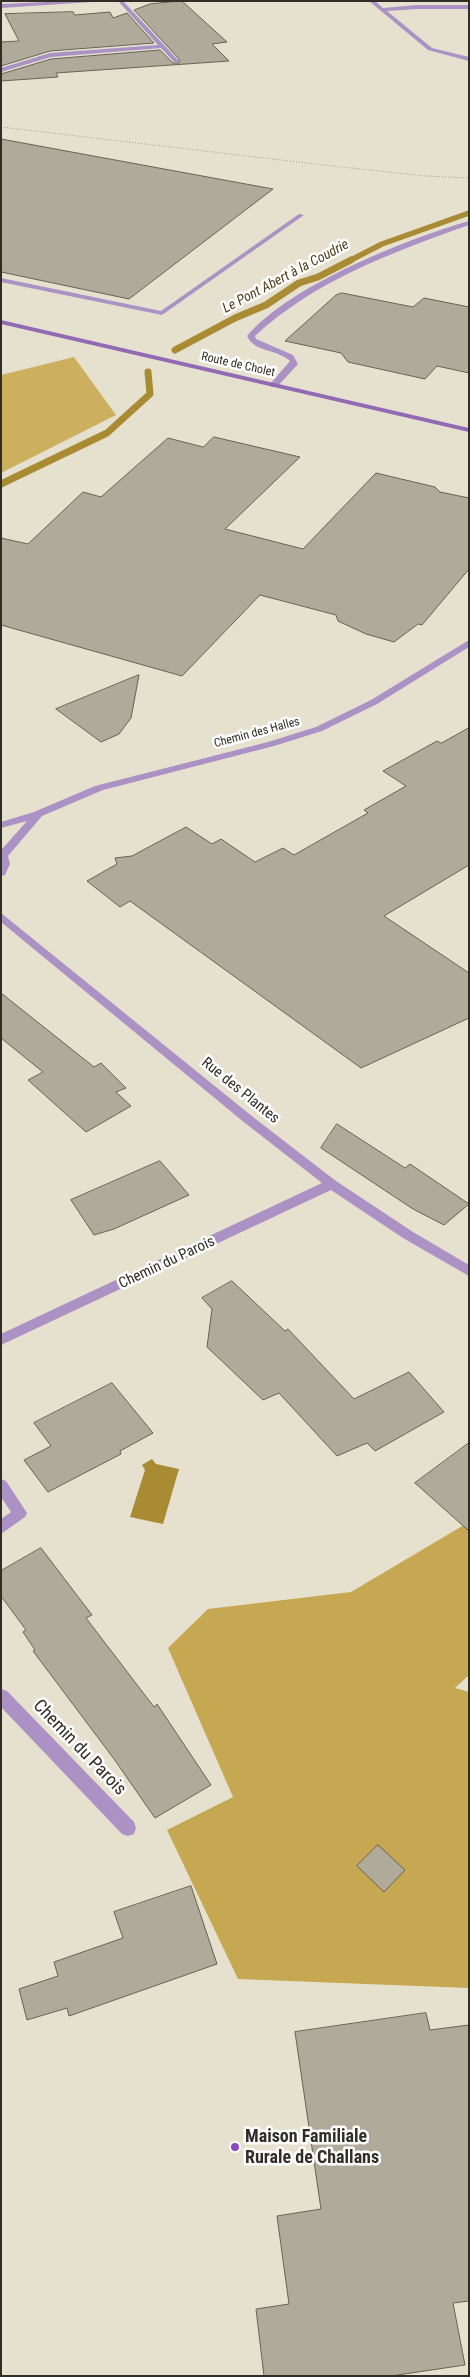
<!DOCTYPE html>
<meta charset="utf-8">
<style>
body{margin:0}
#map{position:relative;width:470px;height:2377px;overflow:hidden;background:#e6e0cf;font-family:"Roboto Condensed",sans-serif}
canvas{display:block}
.frame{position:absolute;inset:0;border:2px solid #302e27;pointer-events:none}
</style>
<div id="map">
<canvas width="470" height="2377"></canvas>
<div class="frame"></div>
</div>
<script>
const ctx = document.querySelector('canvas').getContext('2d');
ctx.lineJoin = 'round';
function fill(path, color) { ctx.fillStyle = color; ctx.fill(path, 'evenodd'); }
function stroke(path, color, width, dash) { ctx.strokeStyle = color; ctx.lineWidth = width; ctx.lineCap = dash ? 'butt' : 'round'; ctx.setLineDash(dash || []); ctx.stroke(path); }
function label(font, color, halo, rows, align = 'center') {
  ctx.font = font + ' "Roboto Condensed",sans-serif'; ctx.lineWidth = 5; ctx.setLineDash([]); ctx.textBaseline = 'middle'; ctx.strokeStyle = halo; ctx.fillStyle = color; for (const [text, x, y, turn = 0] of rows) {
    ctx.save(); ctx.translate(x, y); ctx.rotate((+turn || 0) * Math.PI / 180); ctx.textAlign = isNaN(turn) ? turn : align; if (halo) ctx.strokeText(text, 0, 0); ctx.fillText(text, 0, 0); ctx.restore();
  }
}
const green = new Path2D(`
 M74 357 116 415 1 473V375Z`);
const forest = new Path2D(`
 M469 1522V1675L455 1688 469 1692V1988L238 1979 167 1830 233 1797 168 1648 208 1609 351 1592Z`);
const water = new Path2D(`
 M152 1459 156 1464 179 1469 163 1524 130 1517 145 1470 142 1465Z`);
const streamFar1 = new Path2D(`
 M349 261 382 244 469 213`);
const stream = new Path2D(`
 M175 350 235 318 266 305 299 283 318 277 351 260
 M1 484 107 433 150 394 148 372`);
const building = new Path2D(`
 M182 1 227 42 212 44 229 61 56 73 58 77 1 81V74L51 59 160 50 173 63H179V59L134 10 150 4Z
 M73 12 75 15 110 12 113 18 127 13 154 43 50 51 1 66V42L19 41 5 14Z
 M1 139 77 153 273 189 129 299 1 272Z
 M342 293 413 307 424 298 469 307V373L437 366 425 379 348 362 341 353 285 341 336 295Z
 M214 437 300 457 225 529 303 549 376 473 435 487 440 492 469 498V569L422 625 418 624 394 642 366 634 338 621 336 615 260 595 182 676 1 625V538L28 544 83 492 101 497 168 438 203 447Z
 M139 675 131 718 119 734 101 742 56 709Z
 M469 728V865L384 916 469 973V1018L361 1068 130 901 120 907 87 881 117 864 115 858 132 856 186 827 212 844 221 839 255 862 283 848 294 855 368 813 364 810 406 786 383 771 437 741 441 743Z
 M1 993 94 1067 101 1063 126 1088 116 1092 131 1106 86 1132 28 1080 43 1072 1 1038Z
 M337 1124 405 1168 410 1164 469 1204 444 1225 413 1209 321 1148Z
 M160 1161 189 1195 114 1229 94 1235 71 1200Z
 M232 1281 285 1331 288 1329 354 1399 409 1372 444 1412 375 1451 367 1443 337 1456 279 1393 263 1400 207 1347 212 1309 202 1298Z
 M112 1383 153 1433 120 1451 121 1454 48 1492 24 1460 51 1446 34 1423Z
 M469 1443V1531L415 1483Z
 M41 1548 92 1615 86 1618 154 1707 157 1704 211 1785 155 1818 114 1759 33 1651 35 1650 23 1632 26 1630 1 1596V1571Z
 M378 1845 405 1870 384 1892 357 1866Z
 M191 1886 217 1964 69 2016 67 2008 27 2020 19 1989 58 1976 54 1962 123 1938 114 1912Z
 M426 2013 430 2030 469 2025V2301L453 2303 465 2365 391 2376H264L256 2309 289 2304 277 2216 321 2209 295 2032Z`);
const path = new Path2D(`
 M1 127 332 166 426 176 469 178`);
const service = new Path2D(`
 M299 214 304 215 162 315 1 282V278L161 311Z
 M469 221V225C393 252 314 281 255 336L256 339 293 355 298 364 277 387H271V383L290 361C278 349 255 353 247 336 291 285 404 240 469 221Z`);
const minor = new Path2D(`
 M67 1H107L1 8V4Z
 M118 1H123L178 60V62H174L161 48 51 57 1 72V68L50 53 158 45Z
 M369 1H375L383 8 417 5H469V9H417L387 11 432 48 469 57V61L428 50Z
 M469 640V647L377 704 322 731 274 746 103 790 42 816 8 856 10 864 5 875 1 876V848H3L27 821 1 828V822L34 812 95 786 268 742 316 727 371 700Z
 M1 913 253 1117 336 1181 413 1232 469 1265V1276L403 1238 331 1190 1 1345V1334L322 1183 245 1123 1 922Z
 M1 1479 6 1481 27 1513 25 1517 1 1534V1519L11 1512 1 1497Z
 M1 1689 7 1691 134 1822 136 1828 134 1834 128 1836 122 1834 1 1707Z`);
const secondary = new Path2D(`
 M1 320 469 428V432L1 324Z`);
const markers = [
 [235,2147,5,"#8a47bc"]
];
const farStreetnames = [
 ["Route de Cholet",238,365,13],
 ["Chemin des Halles",257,733,-15]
];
const farWaternames = [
 ["Le Pont Abert à la Coudrie",286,277,-28]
];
const streetNames = [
 ["Rue des Plantes",240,1091,39],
 ["Chemin du Parois",167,1263,-25]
];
const nearStreetnames = [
 ["Chemin du Parois",79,1748,46]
];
const nearPoinames = [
 ["Maison Familiale",245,2137],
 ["Rurale de Challans",245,2158]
];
fill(green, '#ccb060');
fill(forest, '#c6a853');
fill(water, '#a88b33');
stroke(streamFar1, '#a88b33', 5.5);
stroke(stream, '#a88b33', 7);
fill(building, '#b0aa9a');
stroke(building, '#676253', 1);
stroke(path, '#9c988b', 1, [1, 2]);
fill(service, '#ac92c4');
fill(minor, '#ac92c4');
fill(secondary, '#926ab3');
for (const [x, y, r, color] of markers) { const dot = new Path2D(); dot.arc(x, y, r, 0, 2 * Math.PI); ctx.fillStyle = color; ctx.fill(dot); stroke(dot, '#fff', 2); }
label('12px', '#302e27', '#fff', farStreetnames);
label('italic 14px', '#4d401b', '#fff', farWaternames);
label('15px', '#302e27', '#fff', streetNames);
label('18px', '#302e27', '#fff', nearStreetnames);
label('bold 18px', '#302e27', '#fff', nearPoinames, 'left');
</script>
